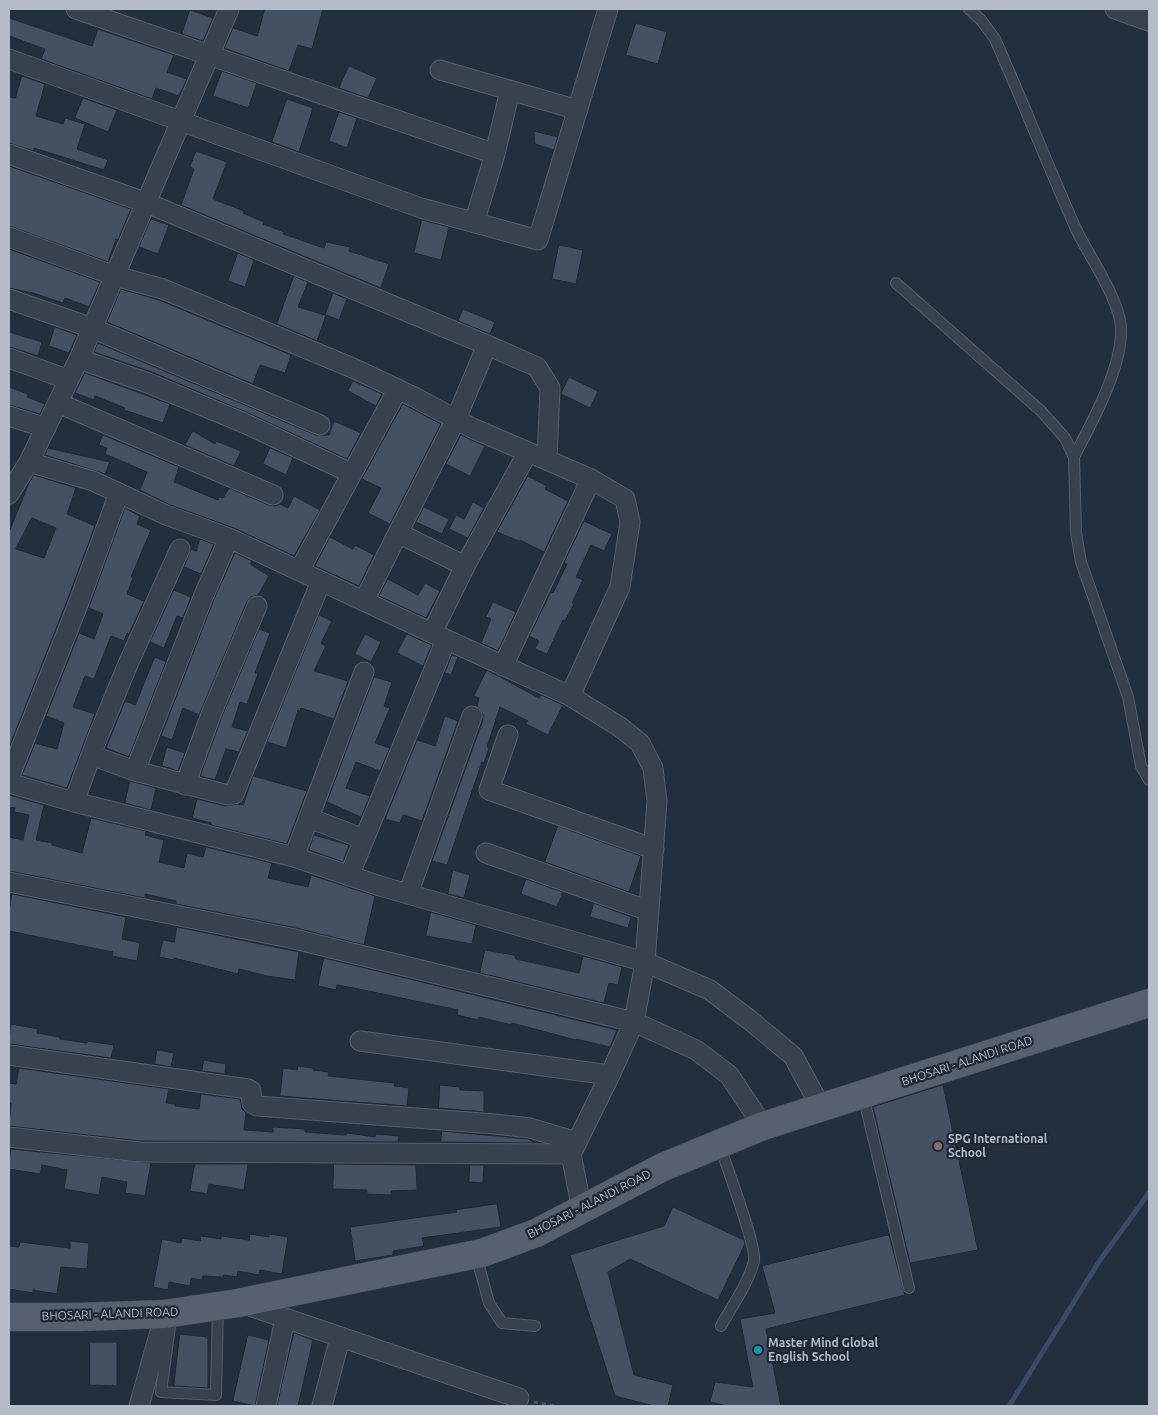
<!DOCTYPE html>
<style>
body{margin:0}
#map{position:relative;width:1158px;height:1415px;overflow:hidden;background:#242f3e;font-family:Ubuntu,sans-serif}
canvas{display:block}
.frame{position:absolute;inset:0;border:10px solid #b4bcc9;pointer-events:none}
</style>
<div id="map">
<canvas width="1158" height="1415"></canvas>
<div class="frame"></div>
</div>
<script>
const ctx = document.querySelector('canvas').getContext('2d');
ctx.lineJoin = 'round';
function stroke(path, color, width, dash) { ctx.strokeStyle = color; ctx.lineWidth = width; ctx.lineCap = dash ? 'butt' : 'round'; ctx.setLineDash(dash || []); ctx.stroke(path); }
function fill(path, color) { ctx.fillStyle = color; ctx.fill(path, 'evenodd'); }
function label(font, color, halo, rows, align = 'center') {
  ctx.font = font + ' Ubuntu,sans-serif'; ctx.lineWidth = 4.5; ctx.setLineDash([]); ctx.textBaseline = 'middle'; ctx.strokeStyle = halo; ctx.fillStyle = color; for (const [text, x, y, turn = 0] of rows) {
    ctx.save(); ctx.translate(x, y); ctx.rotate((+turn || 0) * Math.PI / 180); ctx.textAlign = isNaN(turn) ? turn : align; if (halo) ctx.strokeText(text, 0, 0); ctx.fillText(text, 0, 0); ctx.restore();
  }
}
const stream = new Path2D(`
 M1009 1406 1100 1260 1149 1193`);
const building = new Path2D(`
 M265 9H323L312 49 298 45 289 71 224 48 233 28 257 36Z
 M190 10 213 18 203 41 182 34Z
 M9 18 92 46 98 29 174 55 167 72 187 79 179 96 156 88 152 99 41 59 45 49 9 36Z
 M636 23 667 32 658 64 626 55Z
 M349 66 377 78 368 98 339 88Z
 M222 71 257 83 248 108 213 96Z
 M22 76 45 84 36 116 63 124 65 118 85 124 77 149 108 160 104 170 34 148 33 151 9 143V97L15 98Z
 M83 98 117 110 108 132 75 118Z
 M287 99 313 108 299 152 272 142Z
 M339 112 357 118 347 148 329 141Z
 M534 131 558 137 554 150 535 144Z
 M196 151 227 162 213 199 244 211 243 213 264 222 263 224 284 232 283 234 324 248 326 242 350 247 349 251 389 264 381 288 181 205 194 169 190 167Z
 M9 166 131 209 118 240 116 239 108 262 9 226Z
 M151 219 169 225 158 254 139 247Z
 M422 220 449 227 441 260 414 253Z
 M559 245 583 250 576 284 552 279Z
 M9 249 100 282 89 307 65 298 63 303 33 293 9 288Z
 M238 253 254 260 245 287 228 281Z
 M294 276 308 282 298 307 325 315 333 293 347 299 339 320 326 315 317 341 277 324Z
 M121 289 159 300 291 355 285 373 260 365 253 384 107 322Z
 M463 309 495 322 490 334 458 321Z
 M55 327 77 335 69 353 49 346Z
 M9 332 42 342 38 356 9 347Z
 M98 343 316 435H329L334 421 361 433 347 459 248 413 152 372 94 352Z
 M85 373 170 404 163 423 124 410 125 408 95 396 94 400 75 393Z
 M569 377 598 391 590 408 561 394Z
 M353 381 382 394 376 406 348 391Z
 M9 387 28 394 27 397 45 404 40 414 9 405Z
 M403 404 441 424 390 524 368 513 381 488 362 479Z
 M193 431 215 444 216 441 241 451 234 466 185 445Z
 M103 435 179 467 174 482 218 500 219 497 223 498 229 488 269 505 275 506 280 504 288 508 294 496 320 510 294 556 234 528 170 505 140 490 147 472 105 454 107 448 99 445Z
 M461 435 485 446 470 476 446 464Z
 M48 448 110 462 105 474 45 455Z
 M270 448 293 458 286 475 263 464Z
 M34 475 76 488 67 514 95 526 68 598 9 748V532L29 483ZM32 518 56 528 44 558 16 549Z
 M528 476 547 486 545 489 568 501 544 552 520 540 519 541 497 532Z
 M473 502 484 508 468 538 449 529 456 515 464 519Z
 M424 507 449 519 442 534 416 522Z
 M125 508 140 516 137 524 151 530 131 577 133 578 127 594 144 601 129 634 127 633 124 641 111 636 94 679 85 676 73 707 95 714 67 788 22 775 35 743 57 749 64 723 46 716 79 633 94 639 103 614 89 608Z
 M584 521 612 534 604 551 591 545 576 577 583 580 572 603 574 604 565 621 563 620 547 654 535 649 539 641 529 636 551 592 553 593 567 564 564 563Z
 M330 537 353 549 355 545 374 555 359 586 315 566Z
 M200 539 214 544 201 574 184 567 191 549 196 551Z
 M235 553 252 561 250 564 269 576 258 595 251 597 247 602 199 715 183 708 172 740 161 736 214 599Z
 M388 579 418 595 425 583 440 591 426 618 379 596Z
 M174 590 191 597 183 618 177 616 164 648 150 642Z
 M493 602 516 612 498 651 481 643 491 619 486 617Z
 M319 615 332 621 321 643 326 646 314 671 348 681 334 719 301 708 300 711 298 710 286 748 267 742Z
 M259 629 270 633 255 673 258 674 247 704 240 702 232 727 248 731 239 752 226 749 215 780 200 776 222 716Z
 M365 634 381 642 371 662 355 654Z
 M407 634 432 645 423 666 397 653Z
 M452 655 458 657 451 675 445 673Z
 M155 657 166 662 129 757 106 748 125 701 135 705Z
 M487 670 539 698 541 695 563 705 548 735 526 724 528 721 500 707 487 747 489 748 484 763 482 762 447 865 432 861 483 720V714L477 706 479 698 474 696Z
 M374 677 392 682 384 706 390 708 375 743 390 748 380 771 356 762 346 788 370 796 361 817 327 802Z
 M445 716 458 721 422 821 403 815 400 823 385 819 417 740 435 746Z
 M167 747 185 753 178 771 162 766Z
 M253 776 307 791 287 844 211 825V823L192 818 197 799 226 806 238 804 243 805Z
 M130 781 156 788 151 810 125 803Z
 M9 795 44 805 36 840 52 843V845L82 853 91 818 146 831 145 835 164 840 159 862 184 868 187 853 203 857 206 847 272 863 268 878 308 887 311 875 375 896 364 945 292 927 176 904V901L145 894V898L9 871V837L23 840 29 815 14 812 15 808 9 807Z
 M558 826 641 856 629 892 545 862Z
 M314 835 349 845 343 862 309 850Z
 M453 870 470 875 464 898 448 894Z
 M526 879 563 892 557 907 521 894Z
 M12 894 126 917 122 939 140 943 137 961 112 956 113 952 9 931V912Z
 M594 903 631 917 628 928 590 917Z
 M431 912 476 925 472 944 426 936Z
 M177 927 299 952 295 980 267 976 239 969 238 974 174 958V960L159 957 163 940 174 942Z
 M485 950 514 955 516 959 579 973 583 956 622 967 618 985 609 983 604 1003 480 973Z
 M324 958 617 1030 610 1047 576 1039V1040L512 1023V1025L479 1017 478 1020 457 1015 458 1010 359 989 337 985 336 990 318 986Z
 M11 1024 38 1029 37 1033 60 1037V1039L87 1043V1041L114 1045 111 1058 9 1044Z
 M157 1050 174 1053 171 1067 155 1064Z
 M204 1060 226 1064 225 1074 202 1071Z
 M298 1066 313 1068V1070L329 1072 328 1076 395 1083 394 1086 409 1088 407 1106 280 1096 283 1068 297 1070Z
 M19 1068 169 1089 166 1103 175 1104V1106L199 1109 201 1094 240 1099 242 1109 246 1113 244 1130 273 1132V1127L305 1129V1132L346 1135 347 1133 375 1137 376 1134 399 1136 398 1142 140 1141 9 1126 11 1103H9V1083L16 1084Z
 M440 1085 460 1087V1090L484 1091V1112L439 1108Z
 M943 1085 978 1250 910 1263 873 1107Z
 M442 1131 528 1139 535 1143 441 1142Z
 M11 1149 151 1163 145 1196 125 1193 127 1182 102 1177 99 1195 64 1189 67 1170 42 1165 40 1174 9 1169Z
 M195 1164H248L244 1190 209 1184 207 1194 190 1191Z
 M334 1164 416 1165 417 1190 391 1191V1195L367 1194V1190L333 1189Z
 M470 1165H484L483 1183 469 1182Z
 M497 1204 501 1227 422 1238 424 1246 393 1251V1255L355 1261 350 1227 457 1212 456 1210Z
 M673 1207 744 1240 745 1244 718 1300 630 1259 608 1272 634 1375 673 1385 668 1406H654L615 1396 570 1255 664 1226Z
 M250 1234 269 1237V1234L288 1237 282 1274 260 1270 259 1275 238 1271 237 1277 224 1275 223 1277 203 1276 202 1280 191 1278 190 1286 169 1282 168 1290 153 1287 162 1239 181 1243 182 1238 200 1241 201 1236 221 1239V1236L249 1240Z
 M889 1235 905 1295 766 1329 781 1406H728L710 1402 715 1382 753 1387 740 1319 775 1313 762 1266Z
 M70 1241 89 1243 87 1269 61 1267 57 1294 33 1290V1293L9 1289V1246L19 1247 20 1242 70 1248Z
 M294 1333 313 1340 298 1406H277Z
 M180 1334 208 1337V1388L174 1386Z
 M248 1335 269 1340 255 1406 233 1401Z
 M90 1342H117V1386L90 1385Z`);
const path = new Path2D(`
 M534 1402 555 1406`);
const lane = new Path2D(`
 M969 9 981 20 995 39C1023 102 1048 166 1076 229 1089 257 1123 303 1121 333 1120 372 1092 422 1074 457
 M896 283 1041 411 1065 438 1074 457 1076 533 1081 562 1128 697 1141 766 1149 780
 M863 1095 909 1288
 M720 1146C726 1165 757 1247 754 1261 749 1282 732 1306 721 1326
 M476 1255 489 1303 502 1323 535 1326
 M171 1319 161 1392 216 1395 218 1307`);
const street = new Path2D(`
 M76 9 495 154
 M1115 9 1149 21
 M9 59 421 208 538 240 608 9
 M440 70 578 110
 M9 154 147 203 487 345 537 367 550 388 547 460
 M474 223 495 154 510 90
 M9 237 115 276 163 289 355 369 414 397 472 428 591 479 625 499 630 522 620 587 570 696 620 727 640 743 653 768 657 801 645 962 710 990 751 1021 793 1056 821 1107
 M9 299 92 328 320 425
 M487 345 456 419 398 533 465 566 528 452
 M9 358 69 380
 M79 359 148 383 244 423 351 473
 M58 403 273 495
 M9 416 46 428
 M29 462 93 481 166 515 229 538 432 633 570 696
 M9 494 29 462 79 359 229 9
 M229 538 204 595 135 771 228 795 234 794 321 581
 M299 571 398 389
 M364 601 398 533
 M432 633 465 566
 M503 666 591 479
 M508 735 489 790 654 849
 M91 755 135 771
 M9 778 79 602 119 493
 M9 783 74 802 294 857 380 886 645 962 634 1022 610 1075 571 1154 582 1210
 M185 785 212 712 257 606
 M74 802 97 739 128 664 180 549
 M309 818 364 839
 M486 853 649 911
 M294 857 364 672
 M349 876 446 640
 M9 882 290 938 634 1022 696 1050 729 1075 763 1126
 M408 894 472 716
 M360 1041 610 1075
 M9 1055 248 1089 251 1091 252 1103 257 1106 495 1124 530 1128 577 1142
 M9 1137 139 1152 571 1154
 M241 1303 519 1398
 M139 1406 165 1314
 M266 1406 285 1319
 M322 1406 340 1338`);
const primary = new Path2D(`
 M9 1317H79L165 1314 238 1303 482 1253 536 1233 663 1167 763 1126 1149 1003`);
const markers = [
 [938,1146,5,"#8d6e63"],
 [758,1350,5,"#0f9aa8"]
];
const streetNames = [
 ["BHOSARI - ALANDI ROAD",967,1061,-18],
 ["BHOSARI - ALANDI ROAD",589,1204,-27],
 ["BHOSARI - ALANDI ROAD",110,1314,-2]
];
const poiNames = [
 ["SPG International",948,1139],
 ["School",948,1153],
 ["Master Mind Global",768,1343],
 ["English School",768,1357]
];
stroke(stream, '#394c67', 5);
fill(building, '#455162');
stroke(building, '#1f2835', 1);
stroke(lane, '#565f6c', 12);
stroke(street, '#565f6c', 21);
stroke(primary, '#414a57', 29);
stroke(path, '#44595c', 3, [4, 4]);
stroke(lane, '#38414e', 10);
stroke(street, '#38414e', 19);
stroke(primary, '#56606e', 28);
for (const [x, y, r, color] of markers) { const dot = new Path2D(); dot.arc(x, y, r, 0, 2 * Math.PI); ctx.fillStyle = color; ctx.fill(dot); stroke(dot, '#1d2633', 2); }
label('12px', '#b4bcc9', '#1d2633', streetNames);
label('bold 12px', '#b4bcc9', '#1d2633', poiNames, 'left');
</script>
